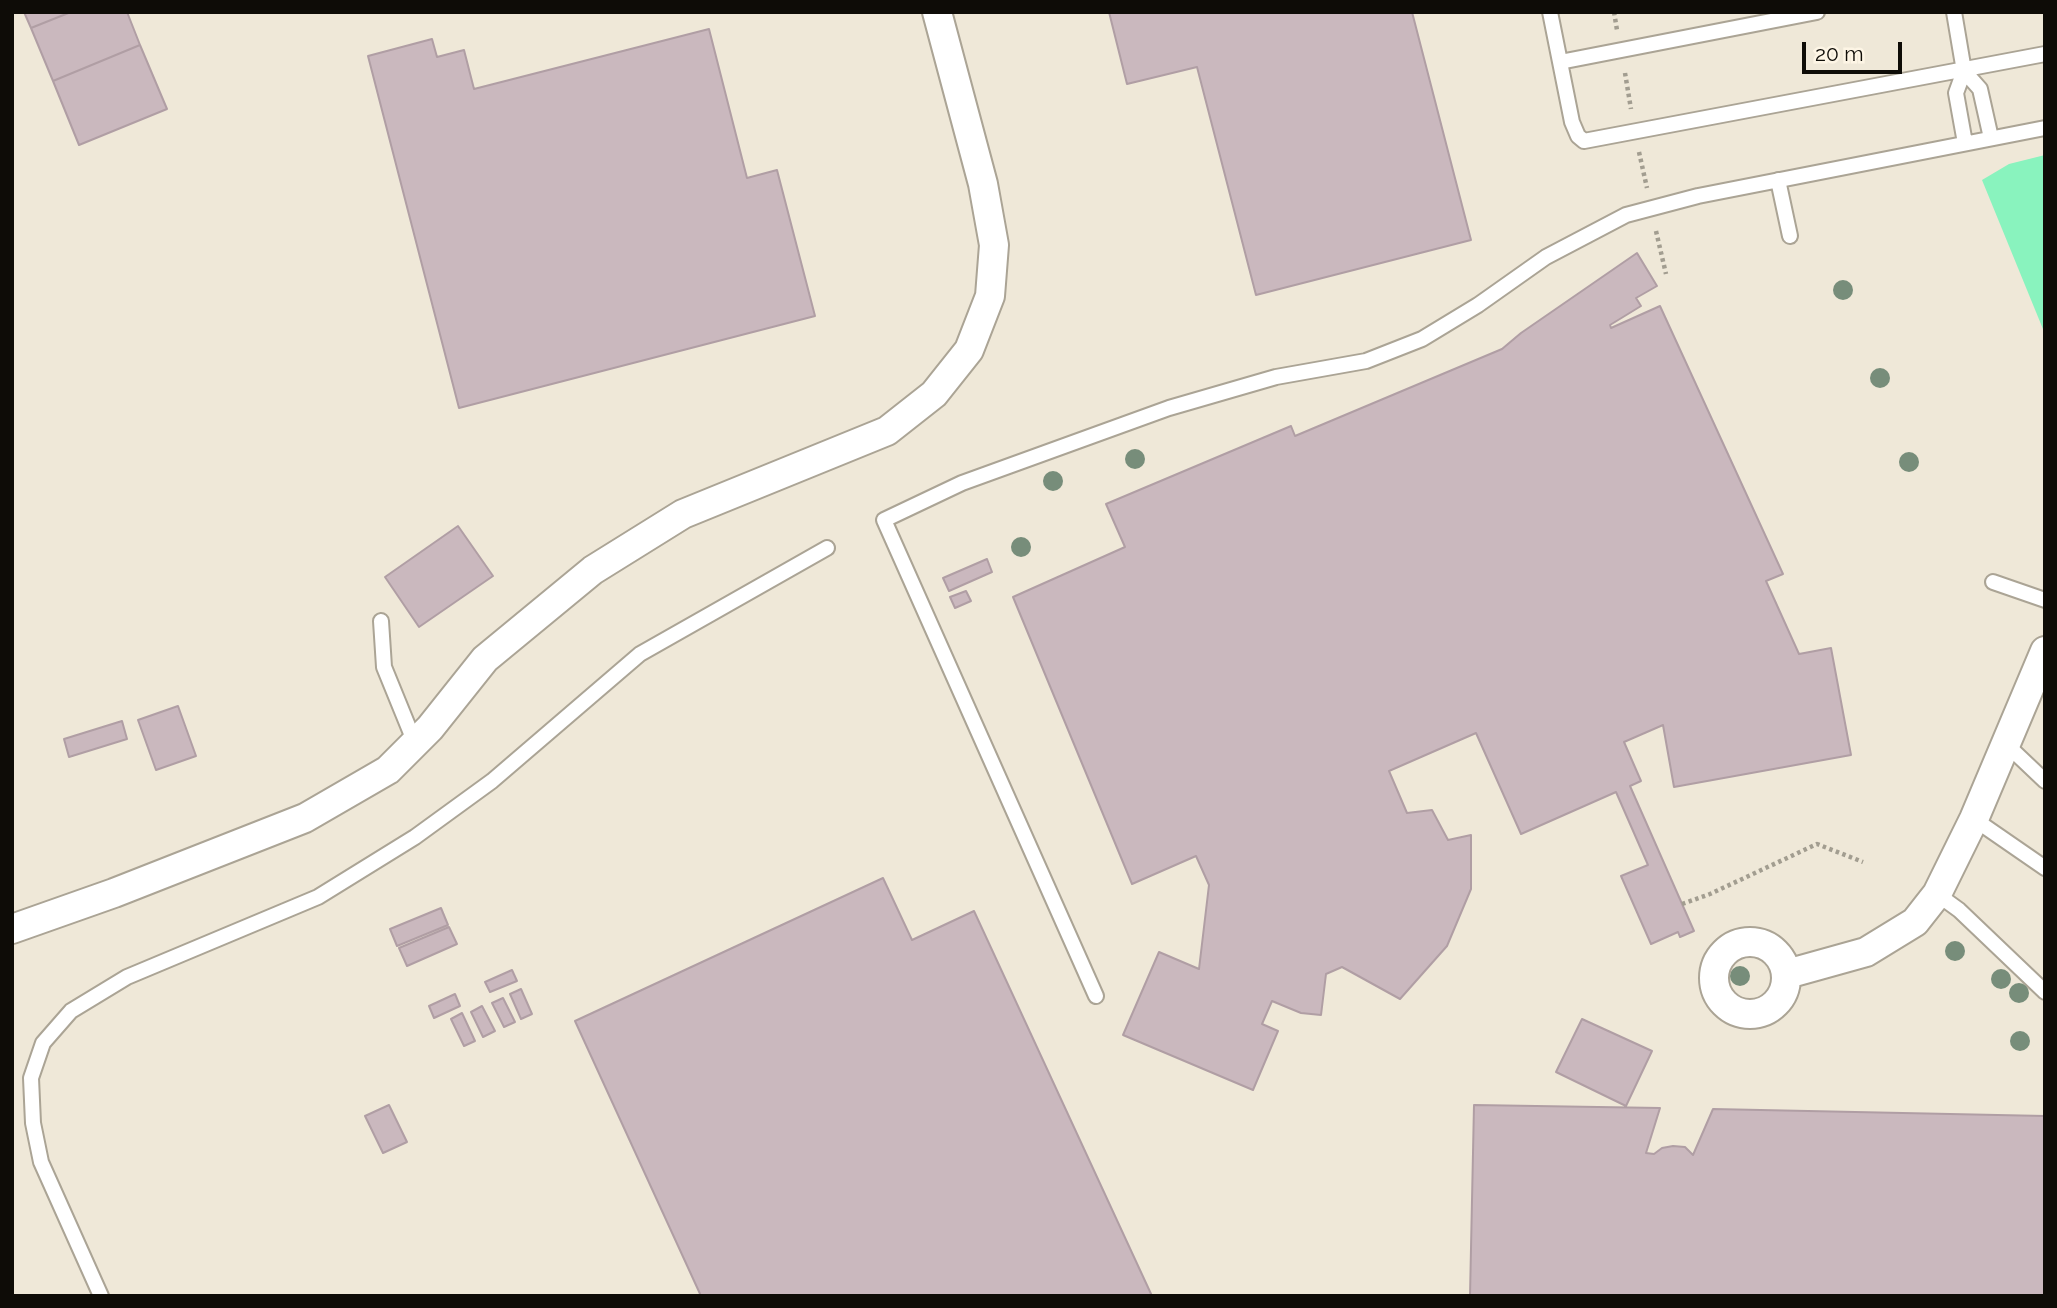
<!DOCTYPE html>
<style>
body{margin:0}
#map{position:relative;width:2057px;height:1308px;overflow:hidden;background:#efe8d8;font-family:Raleway,sans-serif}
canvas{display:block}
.frame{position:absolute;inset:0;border:14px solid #0e0c07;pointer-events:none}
.scale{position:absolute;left:1802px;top:42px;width:100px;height:32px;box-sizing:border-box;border:4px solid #0e0c07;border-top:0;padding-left:9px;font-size:21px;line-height:24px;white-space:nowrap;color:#0e0c07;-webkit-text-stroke:5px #fdf5e5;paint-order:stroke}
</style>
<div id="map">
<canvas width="2057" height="1308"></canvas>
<div class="frame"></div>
<div class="scale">20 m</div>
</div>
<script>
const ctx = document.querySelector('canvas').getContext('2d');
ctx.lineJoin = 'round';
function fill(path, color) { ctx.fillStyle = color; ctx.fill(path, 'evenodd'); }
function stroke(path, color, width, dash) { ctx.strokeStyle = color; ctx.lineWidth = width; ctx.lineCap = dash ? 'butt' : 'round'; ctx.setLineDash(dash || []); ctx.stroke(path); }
const green = new Path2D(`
 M2045 155V334L1982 180 2009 164Z`);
const building = new Path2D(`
 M24 12H71L31 28Z
 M71 12H127L140 45 53 81 31 28Z
 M1109 12H1412L1471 240 1256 295 1197 67 1127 84Z
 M709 29 747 178 777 170 815 316 459 408 368 56 432 39 437 57 464 50 474 89Z
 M140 45 167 109 79 145 53 81Z
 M1637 253 1657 286 1636 298 1641 306 1610 325 1611 328 1660 306 1783 574 1766 581 1799 654 1831 648 1851 755 1674 787 1663 725 1624 742 1641 781 1630 786 1694 931 1680 937 1678 932 1651 944 1621 876 1648 865 1616 792 1521 834 1476 733 1389 771 1407 813 1432 810 1448 840 1471 835V889L1447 946 1400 999 1342 967 1326 974 1321 1015 1301 1013 1272 1001 1262 1024 1278 1031 1253 1090 1123 1035 1159 952 1199 969 1209 885 1196 856 1132 884 1013 597 1125 547 1106 504 1291 426 1295 436 1502 349 1521 333Z
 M458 526 493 576 419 627 385 577Z
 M987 559 992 572 949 591 943 578Z
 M966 591 971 601 955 608 950 597Z
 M178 706 196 756 156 770 138 720Z
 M122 721 127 739 69 757 64 739Z
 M883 878 912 940 974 911 1152 1296H701L575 1021Z
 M441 908 448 925 397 946 390 929Z
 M449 927 457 944 407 966 399 948Z
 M512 970 517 981 490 992 485 982Z
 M521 989 532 1014 521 1019 510 994Z
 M455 994 460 1006 434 1018 429 1006Z
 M503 998 515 1022 504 1027 492 1003Z
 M482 1006 495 1031 483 1037 471 1012Z
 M462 1013 475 1041 464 1046 451 1019Z
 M1582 1019 1652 1051 1626 1106 1556 1072Z
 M389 1105 407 1142 383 1153 365 1116Z
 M1474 1105 1660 1108 1646 1153 1654 1154 1662 1148 1673 1146 1685 1147 1693 1155 1713 1109 2045 1116V1296H1470Z`);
const path = new Path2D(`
 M1614 12 1617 30
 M1625 73 1631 109
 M1639 152 1647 188
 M1656 231 1666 274
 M1682 904 1710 894 1817 844 1863 862`);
const lane = new Path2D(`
 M1550 12 1572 122 1578 136 1584 141 2045 54
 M1954 12 1964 71 1980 89 1991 138
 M1560 62 1817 12
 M1964 71 1956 93 1965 143
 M1778 180 1790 236
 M1993 582 2045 600
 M381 621 384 667 415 743
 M2006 744 2045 781
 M1974 819 2045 868
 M1937 894 1959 910 2045 992
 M1096 996 884 520 962 483 1169 408 1276 377 1366 361 1422 339 1478 305 1546 257 1626 215 1698 196 2045 128
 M101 1296 41 1162 33 1123 31 1078 43 1043 71 1011 127 977 318 897 415 837 492 781 640 654 827 548`);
const street = new Path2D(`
 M12 929 114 893 305 818 388 770 430 728 485 659 593 570 683 514 887 431 934 394 969 350 990 296 994 245 983 184 937 12
 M1714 978a36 36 0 1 1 72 0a36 36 0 1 1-72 0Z
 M1787 974 1866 952 1915 922 1937 894 1974 819 2045 651`);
const trees = [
 [1843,290],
 [1880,378],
 [1135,459],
 [1909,462],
 [1053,481],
 [1021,547],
 [1955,951],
 [1740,976],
 [2001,979],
 [2019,993],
 [2020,1041]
];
fill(green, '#89f3be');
fill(building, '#cab8be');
stroke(building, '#b09ea4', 2);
stroke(lane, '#aba495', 18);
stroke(street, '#aba495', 32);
stroke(path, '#a29d90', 4.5, [3.5, 3.5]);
stroke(lane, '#fff', 14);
stroke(street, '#fff', 28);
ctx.fillStyle = '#778d7a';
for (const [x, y] of trees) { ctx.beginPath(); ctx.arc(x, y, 10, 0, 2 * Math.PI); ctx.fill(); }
</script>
